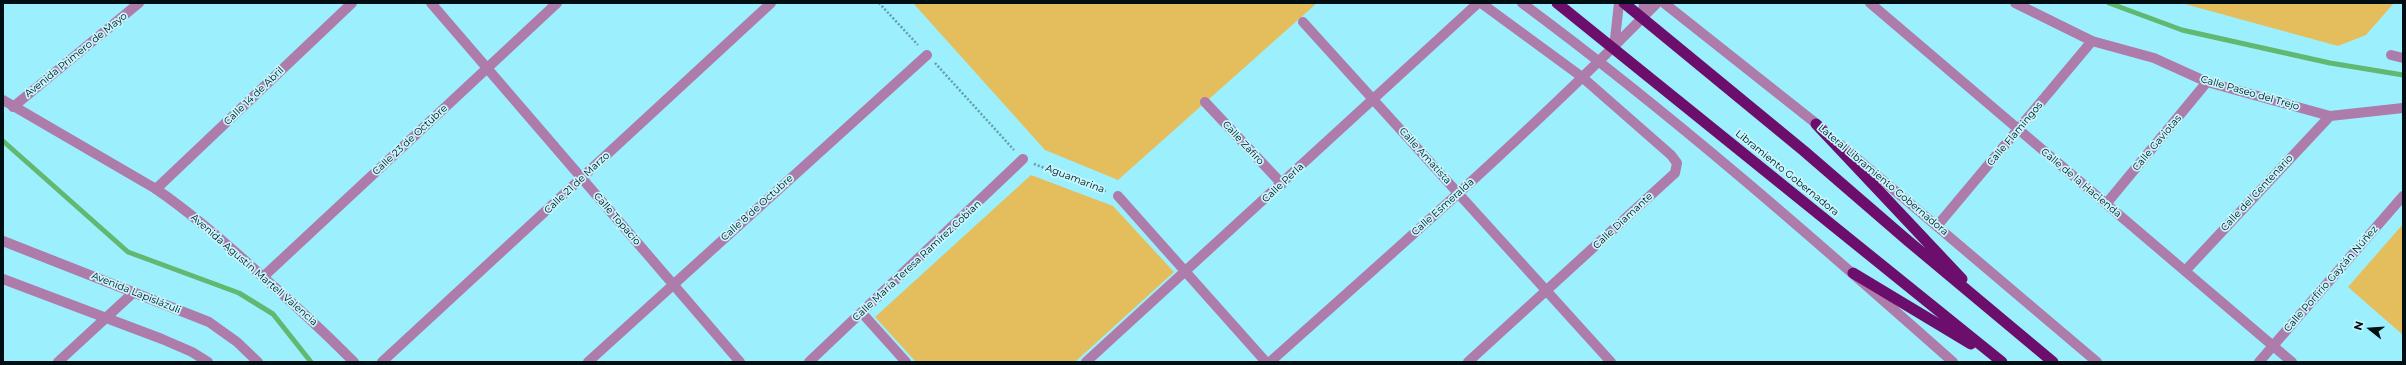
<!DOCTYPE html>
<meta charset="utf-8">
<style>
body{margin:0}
#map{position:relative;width:2406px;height:365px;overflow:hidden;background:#9cf0fd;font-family:Montserrat,sans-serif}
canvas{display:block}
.frame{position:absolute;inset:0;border:4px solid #000f13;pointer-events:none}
.north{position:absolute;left:2350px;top:309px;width:40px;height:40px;-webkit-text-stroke:3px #c7f7fe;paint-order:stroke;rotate:287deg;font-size:11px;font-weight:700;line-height:16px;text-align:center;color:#000f13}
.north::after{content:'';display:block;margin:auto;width:14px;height:18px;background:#000f13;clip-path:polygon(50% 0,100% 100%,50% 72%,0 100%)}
</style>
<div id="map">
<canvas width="2406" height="365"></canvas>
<div class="frame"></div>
<div class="north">N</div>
</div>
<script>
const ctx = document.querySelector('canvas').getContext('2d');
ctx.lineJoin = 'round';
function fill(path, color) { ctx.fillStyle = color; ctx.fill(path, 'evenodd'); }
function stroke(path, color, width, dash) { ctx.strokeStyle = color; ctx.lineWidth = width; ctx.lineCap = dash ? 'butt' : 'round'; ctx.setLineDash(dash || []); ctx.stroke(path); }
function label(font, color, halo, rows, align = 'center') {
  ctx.font = font + ' Montserrat,sans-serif'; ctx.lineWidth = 3.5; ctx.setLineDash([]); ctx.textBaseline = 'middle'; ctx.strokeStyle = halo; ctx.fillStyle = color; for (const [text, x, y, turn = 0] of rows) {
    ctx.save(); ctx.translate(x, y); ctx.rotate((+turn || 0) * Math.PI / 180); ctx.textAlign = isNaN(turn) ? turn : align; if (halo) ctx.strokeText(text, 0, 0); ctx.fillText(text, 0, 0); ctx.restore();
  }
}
const green = new Path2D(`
 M913 3H1317L1118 180 1045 150Z
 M2181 3H2394L2366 35 2338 46Z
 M1031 175 1113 206 1174 272 1075 362H916L875 317Z
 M2403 224V335L2348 287Z`);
const stream = new Path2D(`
 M2109 3 2182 30 2330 63 2403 75
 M3 141 128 252 239 293 273 314 311 362`);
const path = new Path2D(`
 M879 3 918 45
 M935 63 1014 150
 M1034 164 1106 191`);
const minor = new Path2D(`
 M431 3 740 362
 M1870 3 2292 362
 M2015 3 2092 41 2154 58 2207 82 2330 116 2403 108
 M1642 19 1644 3
 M1303 22 1611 362
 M1614 48 1619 3
 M2391 55 2403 58
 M1205 102 1282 184
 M13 107 139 3
 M156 189 352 3
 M1118 196 1266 362
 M2106 204 2207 82
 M1937 226 2092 41
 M3 241 209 322 237 342 258 362
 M2185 271 2330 116
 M263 277 557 3
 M3 279 162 339 192 352 208 362
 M862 313 906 362
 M58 362 134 292
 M382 362 771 3
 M588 362 927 55
 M809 362 1023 159
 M1086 362 1478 3
 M1270 362C1401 245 1534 129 1657 3
 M1468 362 1675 173 1677 163 1671 155 1582 77
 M2259 362 2403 196`);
const tertiary = new Path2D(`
 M1481 3 1582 77
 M1522 3C1672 114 1813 238 1953 362
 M1664 3 1823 129
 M3 100 156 189C194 215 228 245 262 276 294 304 324 332 354 362
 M1841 145 2097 362`);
const trunk = new Path2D(`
 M1557 3 2002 362
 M1624 3 1804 151 1907 240 2053 362
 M1816 124 1962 279
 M1853 273 1971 344`);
const streetNames = [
 ["Avenida Primero de Mayo",76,55,-39],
 ["Calle Paseo del Trejo",2250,93,16],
 ["Calle 14 de Abril",254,96,-44],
 ["Calle Flamingos",2015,134,-50],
 ["Calle 23 de Octubre",410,140,-43],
 ["Calle Zafiro",1243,143,47],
 ["Calle Gaviotas",2157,143,-50],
 ["Calle Amatista",1425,156,48],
 ["Libramiento Gobernadora",1787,173,39],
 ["Aguamarina",1075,179,21],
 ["Lateral Libramiento Gobernadora",1883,180,40],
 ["Calle 21 de Marzo",577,183,-43],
 ["Calle Perla",1283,183,-43],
 ["Calle de la Hacienda",2081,183,40],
 ["Calle del Centenario",2257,193,-47],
 ["Calle Esmeralda",1443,207,-42],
 ["Calle 8 de Octubre",757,208,-42],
 ["Calle Topacio",617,219,49],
 ["Calle Diamante",1623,221,-43],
 ["Calle María Teresa Ramírez Cobian",917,261,-43],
 ["Avenida Agustín Martell Valencia",254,270,41],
 ["Calle Porfirio Gaytán Núñez",2331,279,-49],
 ["Avenida Lapislázuli",136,293,22]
];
fill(green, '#e4be5d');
stroke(stream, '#60b871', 5);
stroke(path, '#639da7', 2.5, [2, 2]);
stroke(minor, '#ad7caa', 10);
stroke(tertiary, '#ad7caa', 10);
stroke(trunk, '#6c0f6c', 11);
label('10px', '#000f13', '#c7f7fe', streetNames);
</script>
